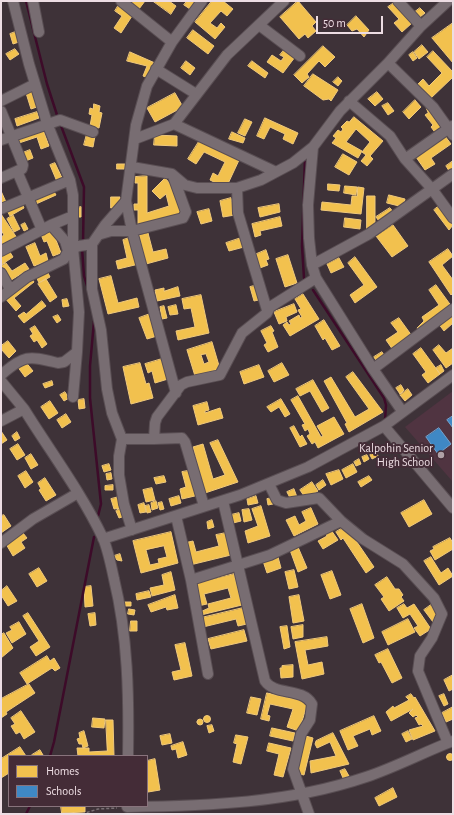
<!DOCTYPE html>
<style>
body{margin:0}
#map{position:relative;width:454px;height:815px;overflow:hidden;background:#3e3238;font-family:"Alegreya Sans",sans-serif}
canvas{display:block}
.frame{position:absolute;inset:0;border:2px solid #eddde3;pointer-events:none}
.legend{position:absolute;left:8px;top:755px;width:140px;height:52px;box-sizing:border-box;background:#442c37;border:1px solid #88737c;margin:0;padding:5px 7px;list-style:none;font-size:12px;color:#eddde3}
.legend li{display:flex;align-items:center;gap:8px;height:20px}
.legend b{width:20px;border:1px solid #88737c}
.scale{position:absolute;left:316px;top:16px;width:67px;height:18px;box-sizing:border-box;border:2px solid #eddde3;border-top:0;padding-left:5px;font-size:12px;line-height:14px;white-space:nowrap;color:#eddde3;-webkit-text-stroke:3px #442c37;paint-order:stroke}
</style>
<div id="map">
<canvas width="454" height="815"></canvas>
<div class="frame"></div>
<ul class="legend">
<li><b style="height:11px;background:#f2c14e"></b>Homes</li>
<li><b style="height:11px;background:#3f88c5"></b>Schools</li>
</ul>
<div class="scale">50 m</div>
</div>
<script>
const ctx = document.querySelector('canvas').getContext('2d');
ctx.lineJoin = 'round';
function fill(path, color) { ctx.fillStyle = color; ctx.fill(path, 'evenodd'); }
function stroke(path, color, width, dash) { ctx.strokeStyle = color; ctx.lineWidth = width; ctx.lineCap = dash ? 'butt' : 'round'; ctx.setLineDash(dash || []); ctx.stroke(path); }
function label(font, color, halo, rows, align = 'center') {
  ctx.font = font + ' "Alegreya Sans",sans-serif'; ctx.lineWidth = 4; ctx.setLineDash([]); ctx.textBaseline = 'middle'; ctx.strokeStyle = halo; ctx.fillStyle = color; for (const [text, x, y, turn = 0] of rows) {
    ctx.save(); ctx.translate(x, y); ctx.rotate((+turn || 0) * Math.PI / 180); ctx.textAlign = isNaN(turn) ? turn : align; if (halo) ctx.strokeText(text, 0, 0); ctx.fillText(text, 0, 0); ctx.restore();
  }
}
const built = new Path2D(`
 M453 391V482L405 427Z`);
const homes = new Path2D(`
 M128 1H145L139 9Z
 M153 1H169L176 6 171 14Z
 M187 1H196L190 9 184 5Z
 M212 1H223L233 9 227 16 221 11 210 23 217 28 221 23 225 27 215 39 195 22Z
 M298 1 316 22 312 26 316 31 308 38 305 34 299 39 280 17Z
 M120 3 134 13 121 33 114 28 122 16 115 11Z
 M394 3 412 23 402 32 394 23 399 19 388 7Z
 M420 8 425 13 420 17 415 12Z
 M356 16 369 30 364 37 357 29 352 31 347 25Z
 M453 23V63L432 38Z
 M193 30 214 46 208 54 187 38Z
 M18 31 22 41 13 44 10 34Z
 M422 45 428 52 419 59 414 52Z
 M323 46 335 57 325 67 319 61 307 74 309 77 302 83 294 75Z
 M15 49 19 54 10 60 6 54Z
 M285 49 295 57 283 73 267 62 272 55 281 61 284 57 280 55Z
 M433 51 453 72V77L430 99 417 85 423 79 429 86 442 73 427 57Z
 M130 52 155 63 148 78 143 76 147 66 127 61Z
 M413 52 417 58 413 61 409 55Z
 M186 61 195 68 190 75 181 68Z
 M252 61 268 73 265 78 248 66Z
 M313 74 338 90 331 101 329 99 323 100 304 86Z
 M338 77 342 81 338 86 333 82Z
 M32 91 37 107 31 109 26 93Z
 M377 92 383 99 375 106 368 99Z
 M175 93 183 107 155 122 147 108Z
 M415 100 421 107 409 119 403 112Z
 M388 103 394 111 388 115 382 106Z
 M94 104 100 106 99 112 102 113 99 128 90 126 92 115 89 114 90 108 93 109Z
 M425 105 446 128 437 135 431 127 433 125 425 115 428 113Z
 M37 112 39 118 17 126 15 119Z
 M354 117 383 141 370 156 373 159 367 166 361 161 366 155 362 152 370 142 356 129 346 142 362 151 358 158 332 143 336 138 333 136 338 130 341 132 343 129 341 127 347 121 349 122Z
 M265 118 298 133 293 144 283 139 285 134 270 127 264 139 257 136Z
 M245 119 252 122 245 136 238 133Z
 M42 126 49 146 41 149 37 137 16 144 13 136Z
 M232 132 245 138 243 143 229 139Z
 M87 134 95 136 93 147 84 145Z
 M155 135 177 136V146L154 145Z
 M445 136 451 144 431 158 435 164 425 170 416 157Z
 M200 140 240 158 226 188 210 180 213 173 218 176 225 162 204 152 196 164 188 159Z
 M30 150 33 158 23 162 20 154Z
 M343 154 357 162 349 175 335 167Z
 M453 161V172L451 174 446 166Z
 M55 163 64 182 58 184 50 165Z
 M117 164H125V169H117Z
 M147 176V213L169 206 166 194 160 199 152 191 165 178 173 187 181 216 138 228V210H134V204H138V183H135V177Z
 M328 184 340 185 339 191 328 190Z
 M345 186 357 187 356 195 344 193Z
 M358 187 364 188 361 214 321 210 322 202 351 205 352 196H357Z
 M52 188 56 195 36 204 33 196Z
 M1 191 6 202 1 204Z
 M389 195 405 199 403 207 387 203Z
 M367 196H375V229H367Z
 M111 197H120V208H111Z
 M231 198 235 215 223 217 220 201Z
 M21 201 24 208 10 216 6 209Z
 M279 204 280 212 260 217 258 208Z
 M439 206 453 225 449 230 434 210Z
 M81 207V217H78L77 208Z
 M390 208 395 214 381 224 376 217Z
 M209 209 212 221 201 224 197 212Z
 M1 214 17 238 1 248V237L4 235 1 230Z
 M13 215 20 229 14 232 7 219Z
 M280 217 282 226 260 231 261 235 255 237 252 224Z
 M345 218 361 220 360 229 344 227Z
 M25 223 28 229 24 231 21 225Z
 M393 225 408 246 392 257 376 236Z
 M51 227 61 253 53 256 47 241 44 242 40 232Z
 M148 233 153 252 166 249 168 258 146 264 139 235Z
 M132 237 139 264 118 269 116 261 127 258 123 240Z
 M241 238 244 247 229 251 226 243Z
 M35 243 40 256 46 253 48 261 34 266 26 247Z
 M8 249 13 257 1 265V253Z
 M448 249 453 256 442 265 453 280V293L451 295 429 262Z
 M266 250 269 259 266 260 268 265 257 269 252 256Z
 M288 255 297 283 285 287 276 259Z
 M355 257 377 287 355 303 350 295 364 285 348 263Z
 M339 258 344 267 331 273 327 264Z
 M6 263 12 271 25 263 29 269 8 282 1 272V266Z
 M46 269 50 277 39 283 35 274Z
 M30 276 34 282 14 298 21 306 16 311 4 297Z
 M111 276 118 303 137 298 139 307 108 314 99 279Z
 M46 279 57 297 50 302 38 284Z
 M258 285 263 299 254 301 250 287Z
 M436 285 452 307 419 331 417 328 424 321 422 317 439 305 429 290Z
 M178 287 180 296 157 301 155 290 164 288V291Z
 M303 294 319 319 290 336 283 325 287 322 289 325 291 324 289 321 299 315 300 318 302 317 298 310 301 309 295 299Z
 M201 295 209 333 178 340 176 331 195 327 191 308 184 309 182 299Z
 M67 299 69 306 63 307 62 300Z
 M42 301 46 306 24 323 18 316 24 312 26 314Z
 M294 304 297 312 286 317 287 321 279 324 274 312Z
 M176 305 178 314 170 315 168 307Z
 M164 306 167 318 162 319 160 307Z
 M453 312V323L444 331 438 323Z
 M150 314 157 336 147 339 139 318Z
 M58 315 61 320 57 323 53 317Z
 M399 318 412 336 393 350 386 340 398 332 391 323Z
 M324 320 340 346 332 350 325 338 323 340 315 326Z
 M35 326 47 344 42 348 37 340 34 342 30 336 33 334 30 329Z
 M271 326 274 331 272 332 278 347 268 352 264 345 267 343 261 331Z
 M8 341 16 351 9 358 1 349V346Z
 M212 342 220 369 195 376 187 350ZM206 354 209 362 204 364 201 355Z
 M439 345 446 353 453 348V363L446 368 433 350Z
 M421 348 440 374 428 383 422 375 426 372 413 354Z
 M382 352 386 358 378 364 374 357Z
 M162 359 168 379 155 383 152 371 148 373 145 364Z
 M24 360 33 371 25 377 17 366Z
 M140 363 146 384 149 383 153 398 131 404 123 367Z
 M282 363 289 375 274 382 268 371Z
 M259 365 264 377 244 384 240 372Z
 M441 365 444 371 440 374 436 368Z
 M353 372 383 412 349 432 345 424 347 423 324 381 331 377 355 417 369 409 346 377Z
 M313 380 329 408 322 412 310 391 300 396 296 389Z
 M52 381 53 385 45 388 43 384Z
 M401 385 404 390 400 394 396 388Z
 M408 389 412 395 405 401 400 395Z
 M65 392 69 398 64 401 60 395Z
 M298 396 321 437 323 436 317 426 334 417 344 434 318 448 315 442 312 444 307 436 310 434 308 429 305 431 302 425 305 424 291 400Z
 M84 399 85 408 79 409 78 400Z
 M281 399 290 414 285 417 279 407 271 412 267 407Z
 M50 401 58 413 49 419 41 407Z
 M207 402 209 410 205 411V413L220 408 223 418 198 425 193 406Z
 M66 414 71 422 62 428 57 420Z
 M294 426 300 437 302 435 307 444 300 447 290 428Z
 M1 431 7 440 1 444Z
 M17 432 20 438 15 441 12 436Z
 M218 440 238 482 205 493 193 447 203 444 213 479 225 475 210 443Z
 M18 444 25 455 17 460 10 449Z
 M376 452 378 456 372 459 370 455Z
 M31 454 38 465 31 469 25 458Z
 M367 455 369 459 364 462 362 457Z
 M359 459 361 464 356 466 354 462Z
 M109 464 111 470 104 472 102 466Z
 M353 464 357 472 346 478 342 470Z
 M193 470 199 495 182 499 180 489 186 487 182 472Z
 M339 470 343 479 331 485 326 474Z
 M26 471 33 482 25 488 18 476Z
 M111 473 112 479 107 480 106 474Z
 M164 476 166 482 156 484 154 478Z
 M369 476 372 480 361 487 358 482Z
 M45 478 56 495 46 501 39 490 41 489 38 483Z
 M323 480 326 485 319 490 316 485Z
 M312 482 318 491 306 499 300 490Z
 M113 485V490H105V486Z
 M152 488 155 500 146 502 143 490Z
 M294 489 297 497 291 500 287 492Z
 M179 496 181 503 171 506 169 499Z
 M256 496 258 503 248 505 247 499Z
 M119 497 122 508 114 509 111 499Z
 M272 498 273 504 268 505 267 499Z
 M424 500 432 514 409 527 401 513Z
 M156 501 158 508 152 510 151 503Z
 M162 502 164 509 160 510 158 503Z
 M144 503 146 512 140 513 138 505Z
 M149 505 151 512 147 513 145 506Z
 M261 506 270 536 248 543 245 531 258 526 252 509Z
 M121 508 125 516 119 518 116 511Z
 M311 508 318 524 294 536 286 520 295 516 299 525 306 521 302 512Z
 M249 509 252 520 244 522 242 510Z
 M239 513 241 521 233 523 231 515Z
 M4 515 11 526 1 533V516Z
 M212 520 214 527 208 529 207 522Z
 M346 526 374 567 366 573 343 538 341 540 336 532Z
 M331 530 338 540 323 549 318 541 327 536 325 533Z
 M171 532 178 563 141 573 133 541ZM164 546 167 557 158 559 159 563 150 565 146 550Z
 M23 533 27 538 21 542 25 548 13 556 6 544Z
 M226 533 231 555 190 565 184 543 193 541 196 552 219 546 216 535Z
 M450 538 453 543V549L435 560 430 551 434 549 433 547Z
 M298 547 307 568 298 572 290 550Z
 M120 554 122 561 117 560 114 556Z
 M278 557 281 568 267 573 263 561Z
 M431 557 441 573 448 568 453 576 439 585 424 561Z
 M39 568 47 581 37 587 29 574Z
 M294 570 298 587 289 589 285 572Z
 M332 571 341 595 330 599 321 575Z
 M171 572 175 590 152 596 150 588 164 585 162 575Z
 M234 574 242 605 201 615 200 612 209 608 208 604 231 598 228 588 204 594 207 604 198 606 193 584Z
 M387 577 395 589H399L403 595 401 597 404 601 389 611 381 599 384 597 375 585Z
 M7 586 17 601 8 606 1 595V591Z
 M91 586 93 606 85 607 84 587Z
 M149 591 151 597 137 600 136 594Z
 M175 595 178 608 167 610 166 607 151 612 148 605Z
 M299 595 304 621 293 623 289 597Z
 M123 602H131V606H123Z
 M362 604 374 638 363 643 350 609Z
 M404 604 407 608 414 604 431 629 420 636 414 628 418 626 410 614 403 618 397 608Z
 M431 605 440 617 433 622 424 610Z
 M243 608 247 624 238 626 236 619 203 627 201 618Z
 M129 609 135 610 134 615 128 614Z
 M28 613 50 647 36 656 30 647 39 641 23 616Z
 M95 613 96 625 90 626 88 614Z
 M408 619 415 632 388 645 382 632Z
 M131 621H137V631H130Z
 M19 622 26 634 12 643 6 633 12 630 10 627Z
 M303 625V637L293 639 291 627Z
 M287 626 290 647 284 649 280 627Z
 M244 630 247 641 211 649 208 639Z
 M4 633 13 648 1 658V635Z
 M327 637 328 646 305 650 308 665 322 662 324 674 302 679 295 642Z
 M185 643 192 676 174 680 172 672 181 670 175 645Z
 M388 649 402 678 392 683 381 662 379 663 375 655Z
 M47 656 50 661 54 658 60 668 55 671 52 668 27 684 20 673Z
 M293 665V677L281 678 280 668H282V666Z
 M453 675V689L449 691 444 680Z
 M29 684 35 693 6 712 7 714 1 718V699Z
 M267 693 308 702 299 731 287 727 293 709 270 704 267 715 270 716 269 721 261 719Z
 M411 694 414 698 415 697 435 731 413 740 409 730 423 726 421 724 419 725 415 718 418 717 416 715 413 717 409 713 413 709 391 721 386 712 393 706 394 708 409 700 406 697Z
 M444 694 448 704 444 706 439 696Z
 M251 697 261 699 257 715 247 713Z
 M453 707V719L446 722 442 713Z
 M21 711 35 732 24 739 20 732 16 734 11 726 15 724 11 718Z
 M203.5 719a3.5 3.5 0 1 1 7 0a3.5 3.5 0 1 1-7 0Z
 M374 716 381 731 372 735 370 729 353 736 358 746 348 750 340 731Z
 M93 718 105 719 104 728 92 727Z
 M197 722a3 3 0 1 1 6 0a3 3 0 1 1-6 0Z
 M106 720H113L114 756H78L77 748H89V752L107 751Z
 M212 725 214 731 209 733 207 726Z
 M272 728 295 733 293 741 270 736Z
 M84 731 88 746 83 748 82 744H79L77 739 80 738 79 733Z
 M408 731 412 739 406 742 402 734Z
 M333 733 349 764 311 773 310 761 336 756 330 742 317 748 315 744 316 741Z
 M170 734 172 743 162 745 160 736Z
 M236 735 248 737 241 764 233 762 237 744 234 743Z
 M302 735 313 738 304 775 295 773Z
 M183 742 187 755 178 758 176 749 172 750 171 746Z
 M269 743 291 748 283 777 274 775 279 754 267 751Z
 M20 747 26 756H9V773L1 778V759Z
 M40 750 43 755 33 756 32 755Z
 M446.5 757a3.5 3.5 0 1 1 7 0a3.5 3.5 0 1 1-7 0Z
 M155 759 160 790 148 792 147 761Z
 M345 769 349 776 343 778 340 771Z
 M393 788 397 797 379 806 375 798Z
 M61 806H85V812L62 813Z`);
const schools = new Path2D(`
 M453 416V428L447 420Z
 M439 428 451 444 438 454 426 437Z`);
const stream = new Path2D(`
 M26 1 47 84 58 118
 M60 123 84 187 83 243
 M82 248 84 276 88 289
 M304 278 302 246 305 158
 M313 290 384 398 386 405 385 420
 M94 321 90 366V398L101 504 98 516
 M50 756 54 742 94 537
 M26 814 30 806`);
const path = new Path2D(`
 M82 814 98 809 117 808`);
const minor = new Path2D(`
 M33 1 39 32
 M121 1 172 42
 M398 1 421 26
 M259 25 300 56
 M388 63 433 107 453 135
 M156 69 196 94
 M1 101 35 84
 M349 101 390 136 405 159 432 189 453 218
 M1 111 23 165 22 169 17 171 42 230
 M174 124 276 172
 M135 139 174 124 227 55 284 1
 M1 140 60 120 93 132
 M405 159 452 126
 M132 167 172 174 185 185 197 188H237L261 180 293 163 313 147
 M1 178 17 171
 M237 188 238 213 267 310
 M126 201 132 231 176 393
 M1 209 70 180
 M51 225 73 216
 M101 234 111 231H132L183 218 186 212 173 176
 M92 244V289L101 330 107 389 112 413 122 439 119 456V475L124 504 132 530
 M1 251 51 225 65 241 68 251
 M312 265 369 234 453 174
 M1 273 10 289
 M1 297 27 277 64 259 68 251 79 246 92 244 105 225 126 201 136 125 147 86 172 42 202 1
 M373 369 453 309
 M1 375C25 354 29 356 58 363L64 362 77 352 79 312 73 248V195L70 180 47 123 29 64 13 1
 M1 381 24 409
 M73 397 77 352
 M402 411 373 369 316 278 312 265 309 238 308 205 313 147 340 111 388 63 421 26 448 1
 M1 421 24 409C50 451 81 492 103 538 108 550 111 565 114 579 128 636 129 697 128 756
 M384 426 453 508
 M122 439H154L155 423 157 417 181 385 187 382 220 375 242 333 267 313 270 307 316 278
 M154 439 182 438 185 442 204 506
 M269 484 277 500 286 503 319 498 341 521 363 539 403 564 434 598 442 614 432 638 420 656 418 671 448 743
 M223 501 265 681C275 696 302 687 312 704L310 720 301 734 293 769 309 814
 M176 516 191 580 208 674
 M103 539 240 495 308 467 384 426 453 375
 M1 543 33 519 78 493
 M191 580 270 555 341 521
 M127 807C208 806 289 803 366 777 396 767 424 752 453 741`);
const markers = [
 [441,455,4,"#b0a1a7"]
];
const poiNames = [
 ["Kalpohin Senior",433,448],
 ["High School",433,462]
];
fill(built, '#503441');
fill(homes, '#f2c14e');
stroke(homes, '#f0c97b', 1);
fill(schools, '#3f88c5');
stroke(schools, '#73a2ce', 1);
stroke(stream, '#3d0b29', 2.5);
stroke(minor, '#594e53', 12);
stroke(path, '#7a7074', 1.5, [3, 2]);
stroke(minor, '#786d72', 10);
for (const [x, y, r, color] of markers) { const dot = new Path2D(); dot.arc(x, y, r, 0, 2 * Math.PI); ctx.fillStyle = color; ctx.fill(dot); stroke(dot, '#442c37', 1.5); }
label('12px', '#eddde3', '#442c37', poiNames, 'right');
</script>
